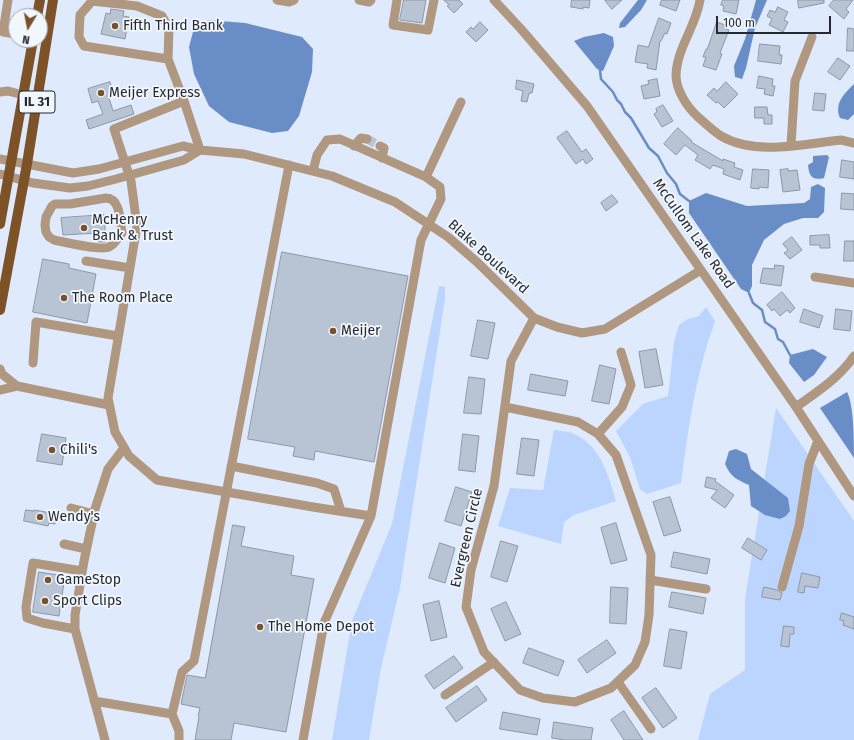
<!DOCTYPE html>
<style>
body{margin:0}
#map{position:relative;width:854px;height:740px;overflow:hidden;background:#dfeafc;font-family:"Fira Sans",sans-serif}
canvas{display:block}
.north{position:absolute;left:8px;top:8px;width:40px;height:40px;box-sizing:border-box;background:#f2f7fe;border:1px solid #a0a5ac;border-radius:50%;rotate:190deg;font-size:11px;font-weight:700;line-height:16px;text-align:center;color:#252930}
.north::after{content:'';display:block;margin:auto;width:14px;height:18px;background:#77522d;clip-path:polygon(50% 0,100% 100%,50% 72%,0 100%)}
.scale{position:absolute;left:716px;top:16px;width:115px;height:18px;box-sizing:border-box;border:2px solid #252930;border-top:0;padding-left:5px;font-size:12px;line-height:14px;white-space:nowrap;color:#252930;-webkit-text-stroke:3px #f2f7fe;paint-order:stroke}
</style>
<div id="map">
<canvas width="854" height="740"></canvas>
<div class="north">N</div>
<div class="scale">100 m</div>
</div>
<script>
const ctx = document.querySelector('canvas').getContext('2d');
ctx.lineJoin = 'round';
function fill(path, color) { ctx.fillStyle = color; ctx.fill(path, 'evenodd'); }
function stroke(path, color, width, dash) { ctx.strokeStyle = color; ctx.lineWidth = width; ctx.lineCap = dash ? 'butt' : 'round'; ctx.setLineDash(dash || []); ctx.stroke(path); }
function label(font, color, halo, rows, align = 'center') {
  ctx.font = font + ' "Fira Sans",sans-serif'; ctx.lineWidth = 3.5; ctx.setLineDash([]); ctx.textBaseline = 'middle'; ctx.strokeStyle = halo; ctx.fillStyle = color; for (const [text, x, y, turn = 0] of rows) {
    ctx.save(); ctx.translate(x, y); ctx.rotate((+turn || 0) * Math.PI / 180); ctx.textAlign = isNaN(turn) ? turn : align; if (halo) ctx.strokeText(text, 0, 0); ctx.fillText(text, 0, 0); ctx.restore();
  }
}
const green = new Path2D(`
 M439 286 445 287V299L400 588 381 668 369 740H332L352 621 392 524Z
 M706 307 715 321C696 373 688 428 681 483L647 494 640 489 630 457 616 431 643 404 668 396 674 342 679 325 688 319 699 316Z
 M776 408 854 521V740H698L710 694 745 670V599Z
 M554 430C560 431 567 431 572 433 601 445 608 475 616 501L574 515 564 522 561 544 498 526 510 488 543 490Z`);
const water = new Path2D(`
 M638 0H647L641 10 625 27 619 28 620 23Z
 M756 0H767L755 28 746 68 742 79 735 77 734 66 745 39Z
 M209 20 245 23 302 37 313 49 312 72 299 116 288 131 272 133 229 122 209 106 194 74 189 47 194 28Z
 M604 33 613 37 614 46 603 71 597 69 574 41 584 37Z
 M854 84V114L848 120 840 118C834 103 844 94 854 84Z
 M827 155 829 157 824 178C812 181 809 176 808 165L813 162V156Z
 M818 184 825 188 824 212 818 218H803L784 224 764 240 752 265V286L749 293 741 289 689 213V201L706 193 747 206 804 203 810 199 811 187Z
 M813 349 827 357 814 375 804 382 789 363 790 355Z
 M847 392C854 405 854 441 854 458L820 408Z
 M736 449 747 454 751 469 788 498 790 511 786 516 780 519 765 515 751 506 749 485C736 479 731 477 725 464L729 451Z`);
const stream = new Path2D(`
 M600 70 601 79 613 92 617 100 621 104 625 112 631 118 649 148 658 156 667 173 676 184 680 194 689 201
 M749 293 753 303 762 310 765 322 775 329 778 339 783 342 790 355`);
const building = new Path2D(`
 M404 0H426L422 23 400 20Z
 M444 0H459L463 4 454 13 447 6 449 5Z
 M572 0H590L589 8 583 7V9L571 7Z
 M605 0H622L612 9Z
 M662 0H680L676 11 660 5Z
 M723 0H739L736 14 723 11 724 6 721 5Z
 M798 0H824V3L799 8Z
 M834 0H853L846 9 849 12 844 19 829 6Z
 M778 7 788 12 784 20 788 22 783 32 769 25 772 19 767 16 770 10 775 12Z
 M111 9 124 11 123 16 129 17 125 39 101 34 106 13 110 14Z
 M659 18 671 23 667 34 665 33 661 41H660L656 70 647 68 648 64 635 62 638 45 648 47Z
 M480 22 488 30 476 42 466 32 471 27 473 29Z
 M717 22 725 25 724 28 729 30 720 53 722 54 716 70 703 66 706 57H703L706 49H707Z
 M848 28 854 29V51H847Z
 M760 44 780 46 779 55H782L781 64 758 61Z
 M838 58 850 66 840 80 828 72Z
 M759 76 773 79 772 86H775L773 96 764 94 765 89 757 88Z
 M657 79 660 96 644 99 641 86 649 84 648 81Z
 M517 80 534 84 532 93H529L527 102 521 101 523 91 516 89Z
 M110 82 114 95 109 98 113 111 131 105 134 114 89 129 86 120 103 114 98 101 92 103 88 89Z
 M726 82 738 94 724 108 718 102 716 103 707 95 714 88 717 91Z
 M815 93 826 94 824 111 813 110Z
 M663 105 673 121 662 127 654 114 657 112 656 109Z
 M755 107H767L768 115H772V124H764V118H755Z
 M678 128 692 141 691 142 723 161V159L735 163 734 167 743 170 740 180 723 174 724 169 713 165 710 169 695 160 698 155 685 145 676 155 664 144Z
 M567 131 582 152 586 149 593 159 586 164 583 159 576 164 557 138Z
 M842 160 854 162V179L840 177Z
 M753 169 769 170 768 188 759 187V189L751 188Z
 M788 169V171L797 170 800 190 783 192 780 170Z
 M842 193 854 194V210L841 209Z
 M612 195 618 202 606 211 601 203Z
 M104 215 106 242H98V233L63 235 61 218Z
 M829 235 830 248H820V245H810V236Z
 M792 237 802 250 790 259 784 253 788 250 783 244Z
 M845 241H854V261H844Z
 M282 252 408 276 374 462 315 451 314 460 293 456 295 447 248 439Z
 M43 259 69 264V268L96 274 87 323 33 312Z
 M775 265 784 266 781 286 760 283 763 268 774 269Z
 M782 292 795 308 790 313 787 310 780 316 774 309 772 311 767 305Z
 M804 309 823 316 819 328 800 322Z
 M836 309 852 311 850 331 834 329Z
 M478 320 495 323 488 359 471 356Z
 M656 349 663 385 645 388 639 352Z
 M600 365 616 369 609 404 592 401Z
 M531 374 568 381 565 396 528 390Z
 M469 377 485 379 481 414 464 413Z
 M42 434 66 438 62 465 37 461Z
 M463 434 479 436 475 472 459 470Z
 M522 438 539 440 534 476 517 474Z
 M707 477 716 479 715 481 734 495 725 508 711 498 717 490 705 487Z
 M456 487 472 492 461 526 445 521Z
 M670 497 681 531 664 536 653 502Z
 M26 510 34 511V510L57 514 55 524 49 523 48 526 24 521Z
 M616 523 627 560 611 564 601 528Z
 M233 525 245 527 241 546 294 556 291 575 314 579 286 732 234 723 231 740H195L199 717 198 716 200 708 181 704 187 675 205 678Z
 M748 538 767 550 761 560 742 548Z
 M501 541 518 546 507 582 491 577Z
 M440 543 455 548 445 583 429 578Z
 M674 552 710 559 707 574 671 567Z
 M39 572 65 576 59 616 33 612Z
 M802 573 820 577 818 588 805 586 804 593 798 592Z
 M611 587 628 588 626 624 610 623Z
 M764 587 777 590 782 593 780 600 762 597Z
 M672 592 706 598 703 614 669 607Z
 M439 601 447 637 431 641 423 605Z
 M506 602 521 634 505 641 491 609Z
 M842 613 854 617V629L843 625 844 621 840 620Z
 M784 626 794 627V634H790L789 647 781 646Z
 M670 629 687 632 681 669 664 666Z
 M607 640 616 653 587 673 578 660Z
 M529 648 564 661 558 676 523 663Z
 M454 656 463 668 434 689 425 676Z
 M477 686 487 700 456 722 446 708Z
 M656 688 677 718 663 728 642 698Z
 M624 711 643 740H624L611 720Z
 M503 712 540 719 537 735 500 729Z
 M554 722 593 728 591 740H564L552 738Z`);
const minorTunnel = new Path2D(`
 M367 139 380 146`);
const minor = new Path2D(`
 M8 0 3 32 16 34
 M277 0 289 2 294 0
 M359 0 369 2 371 0
 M397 0 393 25 428 30 434 0
 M494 0 521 29 587 106 796 407 854 496
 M700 0C696 26 677 48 676 75 676 90 687 107 698 117 705 123 713 131 721 136 756 156 803 144 841 140L854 143
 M168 59 84 46 79 37 80 15 92 1 137 6 162 16 169 28 168 59 184 101 114 129 131 181 137 226 108 398 115 432 129 456 157 480 313 507 371 516
 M0 92 8 91 23 95
 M184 101 200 150
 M791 145 795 81 812 37
 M354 146 361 138 367 139
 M380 146 384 148 382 158
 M0 159 73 173 99 169 183 146 200 150 244 154 332 176 395 202 448 237 477 262 534 318 557 327 582 333 605 329 701 270
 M0 174 33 183 70 188 88 186 116 179 184 160 200 150
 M426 177 461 102
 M106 198C121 198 120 223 122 233 118 238 115 244 109 247 101 251 64 242 54 240L49 237 46 232 45 225 46 217 52 206 55 204H70Z
 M86 261 130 268
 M815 277 854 283
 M33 363 36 322 118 336
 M0 369 2 374 17 386 109 405
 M0 390 17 386
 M505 407 578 422 598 434 616 455 651 555 649 615 645 642 635 665 611 688 575 702 543 698 520 690 484 652 466 607 471 570 494 486 511 361 534 318
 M796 407C817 392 839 378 854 356
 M598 434 622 407 631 385 621 352
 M231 466 317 483 334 489 341 511
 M71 508 94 514
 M64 544 86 549
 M650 580 706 589
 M782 587 799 526 809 464 818 441
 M75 629 43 623 27 618 26 607 33 563 82 571
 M618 682 651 729
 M445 695 494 662
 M94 701 172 714
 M105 740 75 629V615L84 561 95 509 108 469 124 448
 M179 740V731L172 714 182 672 194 661 289 165
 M303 740 324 623 371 516 421 240 441 199 440 187 426 177 340 139 327 140 317 155 313 171`);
const major = new Path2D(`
 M37 16 40 0
 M0 224 33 40
 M0 310 27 164 53 0`);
const markers = [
 [115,26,4,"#77522d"],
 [101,93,4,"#77522d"],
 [84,228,4,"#77522d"],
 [64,298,4,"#77522d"],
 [333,331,4,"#77522d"],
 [52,450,4,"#77522d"],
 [40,517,4,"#77522d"],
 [48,580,4,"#77522d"],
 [45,601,4,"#77522d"],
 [260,627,4,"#77522d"]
];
const shields = [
 [37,102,36]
];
const shieldNames = [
 ["IL 31",37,102]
];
const poiNames = [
 ["Fifth Third Bank",123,26],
 ["Meijer Express",109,93],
 ["McHenry",92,220],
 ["Bank & Trust",92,236],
 ["The Room Place",72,298],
 ["Meijer",341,331],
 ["Chili's",60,450],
 ["Wendy's",48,517],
 ["GameStop",56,580],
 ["Sport Clips",53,601],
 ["The Home Depot",268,627]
];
const streetNames = [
 ["McCullom Lake Road",693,234,55],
 ["Blake Boulevard",488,257,42],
 ["Evergreen Circle",467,538,-77]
];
fill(green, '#bbd5fe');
fill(water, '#698dc7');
stroke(stream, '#698dc7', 2.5);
fill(building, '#b8c3d4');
stroke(building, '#8d97a7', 1);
stroke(minorTunnel, '#bac3d3', 9, [9, 4.5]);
stroke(minor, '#af9780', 9);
stroke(major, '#7c5226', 10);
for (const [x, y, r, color] of markers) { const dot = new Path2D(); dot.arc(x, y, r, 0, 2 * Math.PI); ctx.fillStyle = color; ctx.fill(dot); stroke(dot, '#f2f7fe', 1.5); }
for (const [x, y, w] of shields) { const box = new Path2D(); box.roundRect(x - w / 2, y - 11, w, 22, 3); ctx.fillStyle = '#f2f7fe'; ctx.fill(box); stroke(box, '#252930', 1); }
label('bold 13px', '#252930', null, shieldNames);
label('14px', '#252930', '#f2f7fe', poiNames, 'left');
label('14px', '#252930', '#f2f7fe', streetNames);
</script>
